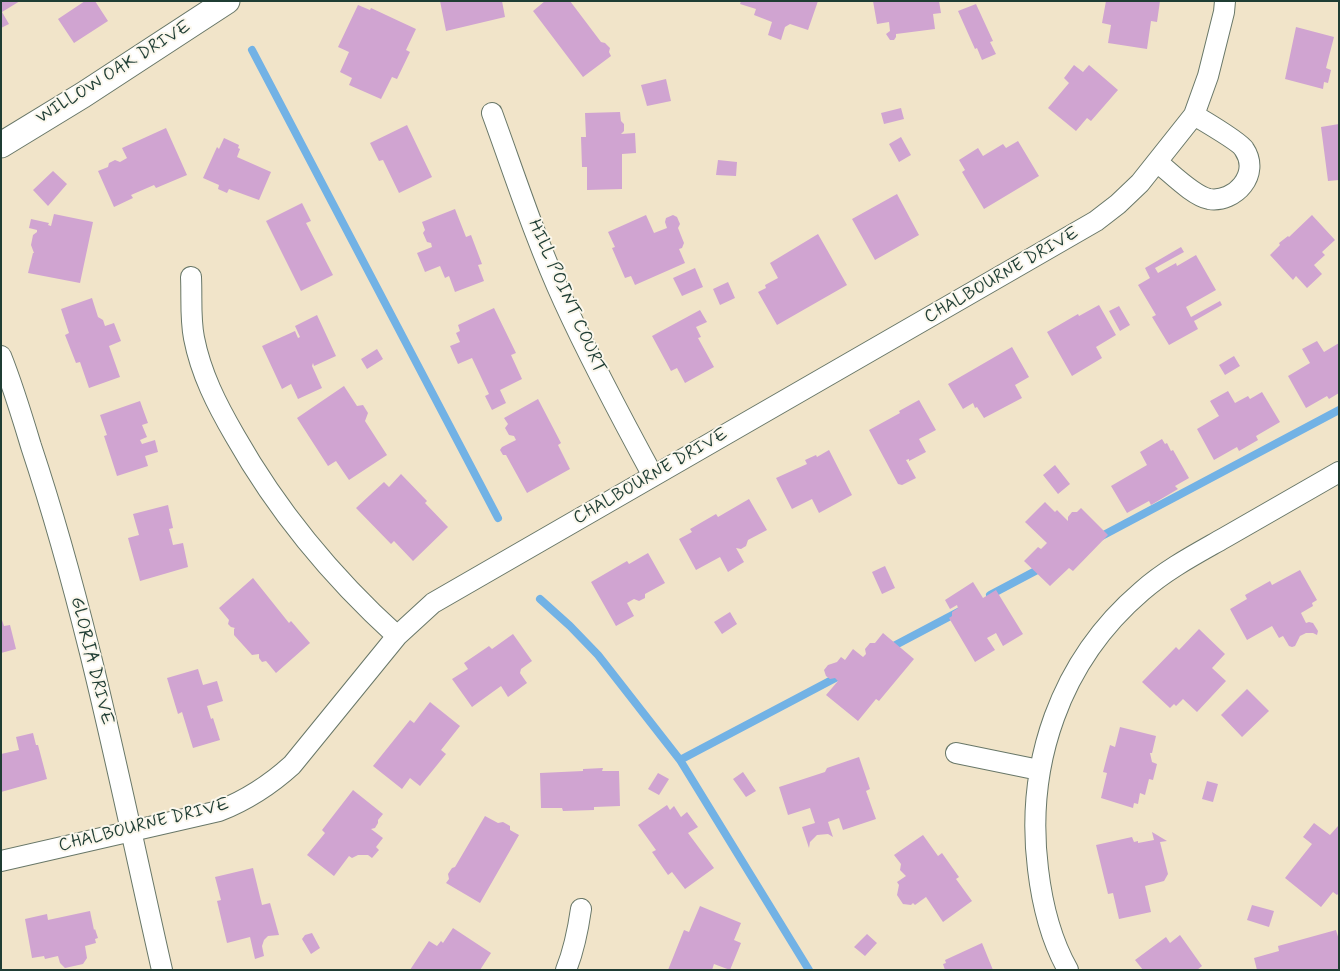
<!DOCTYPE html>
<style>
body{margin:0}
#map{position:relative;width:1340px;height:971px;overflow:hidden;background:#f1e4c9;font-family:Mynerve,sans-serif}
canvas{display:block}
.frame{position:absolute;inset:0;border:2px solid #1f3d34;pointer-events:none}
</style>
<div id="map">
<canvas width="1340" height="971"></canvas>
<div class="frame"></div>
</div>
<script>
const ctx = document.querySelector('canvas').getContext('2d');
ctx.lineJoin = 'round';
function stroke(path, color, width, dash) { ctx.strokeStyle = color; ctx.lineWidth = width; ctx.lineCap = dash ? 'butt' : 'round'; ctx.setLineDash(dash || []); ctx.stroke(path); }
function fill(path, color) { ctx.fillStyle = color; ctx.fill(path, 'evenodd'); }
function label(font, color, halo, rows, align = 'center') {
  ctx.font = font + ' Mynerve,sans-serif'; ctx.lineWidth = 4; ctx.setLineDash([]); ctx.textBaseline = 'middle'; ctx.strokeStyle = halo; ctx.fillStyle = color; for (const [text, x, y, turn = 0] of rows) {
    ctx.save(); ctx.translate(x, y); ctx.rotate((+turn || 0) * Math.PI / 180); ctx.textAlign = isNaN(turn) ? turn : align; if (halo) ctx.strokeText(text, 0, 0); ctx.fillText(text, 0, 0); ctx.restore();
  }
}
const stream = new Path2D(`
 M252 50 498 518
 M1098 538 1339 410
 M990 595 1043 567
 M540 599 570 626 598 655 680 760 809 970
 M888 649 960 611
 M680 760 843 674`);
const building = new Path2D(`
 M1 1H20L2 12 9 24 1 28Z
 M85 1H95L108 21 74 43 58 19Z
 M440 1H502L505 17 446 31Z
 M545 1H570L601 42 605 43 610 48 609 52 611 56 583 77 533 11Z
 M741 1H818L808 30 790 24 785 27 781 40 768 35 772 22 754 15 756 9 740 4Z
 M873 1H939L941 13 933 14 935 29 896 34V37L894 40H890L886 34 890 31 889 22 877 24Z
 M1106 1H1160L1157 22 1151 21 1147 49 1108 43 1111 25 1102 23Z
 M976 4 993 41 990 42 996 54 982 60 977 48 975 49 958 11Z
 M358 5 370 10 371 8 416 29 406 50 410 52 397 79 392 77 381 99 349 85 352 78 340 72 349 52 338 47Z
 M1296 27 1334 37 1326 68 1331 70 1328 83 1324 82 1323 89 1285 79Z
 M1074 65 1083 72 1089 65 1118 90 1091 121 1087 118 1076 131 1048 108 1069 83 1064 78Z
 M666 79 671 101 647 106 641 85Z
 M901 108 904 119 884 124 881 113Z
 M620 112 621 121 624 124V131L621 134 635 133 636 153 622 154V189L587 190V167H582L581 137H586L585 113Z
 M1339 124V180L1328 181 1321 127Z
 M407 125 432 177 399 193 383 160 379 161 370 143Z
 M166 128 187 175 156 188 154 185 131 195 133 198 114 207 98 171 108 167 109 163 115 160 120 162 127 158 122 148Z
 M901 137 911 155 899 162 889 144Z
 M224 138 239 145 238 148 240 149 237 157 271 172 259 200 229 189 227 193 218 189 219 185 203 178 217 147 219 149Z
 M1018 141 1039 176 984 209 962 172 965 170 959 160 978 148 983 156 1003 144 1006 148Z
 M718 160 737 162 736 176 716 175Z
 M53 171 67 184 48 206 33 190Z
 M897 194 919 235 875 260 852 219Z
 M302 203 311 221 306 223 333 275 301 291 266 221Z
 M455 209 466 237 471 235 482 264 478 265 484 281 455 292 449 276 445 278 440 266 425 272 417 253 432 247 431 243 427 242 423 233 425 230 422 222Z
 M54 214 93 222 80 283 28 273 33 253H34L31 245 33 235 37 232V230L29 228 31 219 49 223 48 225 51 226Z
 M646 215 654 233 667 228 665 222 666 218 673 215 677 217 680 224 678 228 684 243 682 248 679 249 685 263 635 285 631 276 625 278 612 248 615 247 608 232Z
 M1312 215 1335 240 1322 252 1325 255 1314 265 1322 274 1307 288 1296 276 1293 280 1270 255 1280 245 1279 243 1288 236 1289 237Z
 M818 234 847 285 777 325 758 292 766 288 765 285 778 278 770 263Z
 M1181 247 1184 252 1155 268 1158 273 1176 263 1177 266 1196 255 1216 290 1186 307 1191 317 1220 301 1222 305 1194 321 1198 329 1169 345 1152 317 1156 315 1138 285 1150 278 1145 268Z
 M695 268 703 287 682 296 673 278Z
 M728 282 735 298 720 305 713 289Z
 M92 298 98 317 103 320 105 326 114 323 121 341 109 346 120 377 89 388 80 362 76 363 65 335 69 333 61 309Z
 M1099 305 1116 335 1096 347 1102 358 1072 376 1047 332 1078 314 1079 316Z
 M1119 306 1130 325 1120 331 1109 311Z
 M494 308 516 353 511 355 522 379 500 390 506 403 492 410 485 396 489 394 472 358 458 364 450 346 460 342 456 333 460 331 458 325Z
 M700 310 707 322 696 327 701 337 698 338 714 367 685 383 677 368 671 371 652 336Z
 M317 315 336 356 314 366 313 363 312 366 322 388 298 399 291 384 282 389 262 346 295 331 298 338 300 337 295 326Z
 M1317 341 1324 352 1339 343V393L1329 399 1327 396 1306 408 1288 376 1310 363 1302 349Z
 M1012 347 1029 377 1015 385 1022 398 984 418 977 407 975 408 973 403 963 409 948 384Z
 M377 349 383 359 367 369 361 359Z
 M1234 356 1240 366 1225 375 1219 365Z
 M344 386 357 406 363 405 368 413 365 421 387 455 349 480 336 461 328 466 297 418Z
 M1228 391 1235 403 1248 396 1250 399 1262 392 1280 422 1256 436 1258 440 1239 451 1237 447 1214 460 1197 429 1219 416 1210 401Z
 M538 399 561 443 558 445 570 469 527 493 506 455H503L500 450 502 447 516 440 514 436 509 435 505 428 508 424 504 418Z
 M919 400 936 430 919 439 926 452 909 461V459L906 460 916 478 902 485 898 484 869 430 900 413 899 411Z
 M140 401 148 423 142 425 147 437 140 440 142 444 155 440 158 452 145 456 148 466 117 476 104 436 107 435 100 415Z
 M1162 439 1165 444 1167 443 1171 451 1173 450 1189 478 1175 486 1178 489 1151 505 1149 501 1127 513 1111 486 1147 465 1140 452Z
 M829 450 852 495 819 513 812 499 792 509 776 478 807 464 805 460 816 455 817 457Z
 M1055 465 1070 484 1058 494 1043 475Z
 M401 474 427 501 425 503 448 527 413 561 394 541 391 544 356 508 384 482 389 487Z
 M749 499 767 530 748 540 746 546 741 549 736 548 744 562 728 572 720 557 696 570 679 539 692 532 690 529 716 514 718 517Z
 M1045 502 1055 512 1057 510 1068 521V517L1072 512H1077L1081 508 1108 535 1073 571 1069 568 1050 586 1024 561 1038 547 1041 549 1047 543 1025 522Z
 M168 505 173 528 169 529 173 545 183 543 188 567 140 581 128 538 139 535 133 514Z
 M648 553 665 583 645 594V598L639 601 634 599 627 603 634 616 616 626 591 582 627 561 629 564Z
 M885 566 895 588 882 594 872 572Z
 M1300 570 1317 600 1312 603 1313 606 1301 613 1306 623 1309 622 1313 623 1318 631 1317 635 1313 633H1306L1300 636 1295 646 1292 647 1289 646 1283 636 1279 638 1272 626 1247 640 1230 609 1247 599 1245 595 1270 581 1272 585Z
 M253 578 289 623 291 621 310 643 276 673 266 661 262 662 259 658V654L252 655 234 635V629L235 628 231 627 228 624 229 620 219 608Z
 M973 582 983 598 996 590 1023 634 1003 646 996 633 987 638 995 650 975 662 949 618 952 616V612L958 608 957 605 950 609 945 600Z
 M730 612 737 624 722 634 714 622Z
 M1 617 4 626 10 625 16 649 1 653Z
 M1199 629 1225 654 1212 668 1226 681 1197 712 1183 699 1176 706 1174 704 1170 708 1142 682 1176 647 1179 650Z
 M883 633 914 659 879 701 876 699 858 721 826 695 838 681 835 678 830 679 826 676 824 670 828 665 837 662 841 657 845 660 853 649 863 657 866 654 865 649 870 643H875Z
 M513 634 532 661 521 669 520 673 527 683 508 697 501 686 472 707 452 679 468 669 464 663 489 646 492 649Z
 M198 669 203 685 217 681 223 701 207 706 211 719 213 718 220 740 193 748 182 712 178 714 167 678Z
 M1247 689 1269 711 1242 737 1221 715Z
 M430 702 460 726 441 750 446 754 420 786 410 778 402 789 373 766 410 720 414 723Z
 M1120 727 1156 736 1152 753H1150L1152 762 1157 764 1153 780 1149 779 1145 795 1140 793 1138 804 1134 803 1133 808 1101 798 1107 773 1103 772 1110 745 1115 747Z
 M33 733 36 745H38L47 779 1 792V754L19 750 16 737Z
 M859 757 870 789 866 791 876 819 843 830 839 818 828 822 833 837 828 834 817 835 810 842 809 848 802 827 815 823 810 808 788 815 779 787 825 772 827 768Z
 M603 768 602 771H619L620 806 594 807V810L563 811 562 808H541L540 773 583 771V769Z
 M743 772 756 791 746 797 733 779Z
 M658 773 669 779 659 795 648 789Z
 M1207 781 1218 784 1213 802 1202 799Z
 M353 790 383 814 378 820V823L375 828 371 829 383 838 376 847 379 850 372 858 368 855H358L352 858 349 856 334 876 307 855 325 833 322 830Z
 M667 805 670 810 674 806 681 817 687 812 698 827 688 833 714 868 685 889 672 872 668 875 652 852 656 850 638 825Z
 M485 816 498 823 503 822 510 826V830L519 835 480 903 446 883 449 879 448 874 452 868 455 867Z
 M1314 823 1330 835 1338 826 1339 827V893L1337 895 1333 892 1321 907 1285 878 1312 844 1303 837Z
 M1152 832 1167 841 1160 842 1168 874 1164 881 1145 886 1151 912 1119 919 1113 893 1108 894 1096 845 1132 837 1134 842 1138 841V843L1154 840Z
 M923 835 938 856 942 853 959 877 956 879 972 901 943 922 926 897 915 905 913 903 911 905 903 904 897 895 899 885 897 882 906 876 900 870 901 864 894 855Z
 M253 868 262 905 270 903 279 935 268 936 264 940 262 946 264 956 255 959 250 937 227 943 217 901 221 900 215 877Z
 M1252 905 1274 911 1269 927 1247 920Z
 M700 906 741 923 734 940 741 943 730 970 714 964 712 970H668L684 930 689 932Z
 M90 911 94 930 95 929 98 938 95 939 96 943 85 946 87 958 83 964 65 968 60 963 58 956 45 959 44 956 32 958 25 919 47 914 48 920Z
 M453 928 491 953 480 970H410L429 941 437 946 441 941 443 943Z
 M1336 930 1339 940V970H1257L1254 958 1279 951 1278 946Z
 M312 933 320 948 311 954 302 939 305 935Z
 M867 934 877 943 865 956 854 947Z
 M1180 935 1202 966 1197 970H1143L1135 960 1166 937 1170 943Z
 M982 943 993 970H945L943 964 946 963 945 960Z`);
const minor = new Path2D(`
 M492 113C515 176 536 241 564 302 591 361 622 419 653 476
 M1157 162C1170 172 1193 196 1209 199 1235 203 1261 174 1244 149 1240 142 1204 121 1194 115
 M191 277C192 297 190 318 194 338 201 374 217 405 235 436 278 512 333 578 397 636
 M1 356C13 386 22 416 31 446 88 617 122 794 162 970
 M956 753 1039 770
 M1 861 219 811C247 800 270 785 292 765L397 636 433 603 1096 221 1118 204 1140 183 1194 115 1208 76 1224 12 1225 1
 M566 970C574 950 578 930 581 909
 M1068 970C1051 940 1042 903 1038 869 1025 764 1060 661 1142 591 1167 569 1196 554 1224 538 1262 516 1301 494 1339 472`);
const tertiary = new Path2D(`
 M1 145 83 95 227 1`);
const streetNames = [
 ["WILLOW OAK DRIVE",114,73,-32],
 ["CHALBOURNE DRIVE",1002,276,-30],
 ["HILL POINT COURT",566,297,66],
 ["CHALBOURNE DRIVE",651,477,-30],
 ["GLORIA DRIVE",91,661,76],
 ["CHALBOURNE DRIVE",144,826,-14]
];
stroke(stream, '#72b2e5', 8);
fill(building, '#d0a4d1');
stroke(minor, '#687768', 22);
stroke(tertiary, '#687768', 27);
stroke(minor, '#fff', 20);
stroke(tertiary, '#fff', 25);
label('18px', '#1f3d34', '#fbf7ec', streetNames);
</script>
